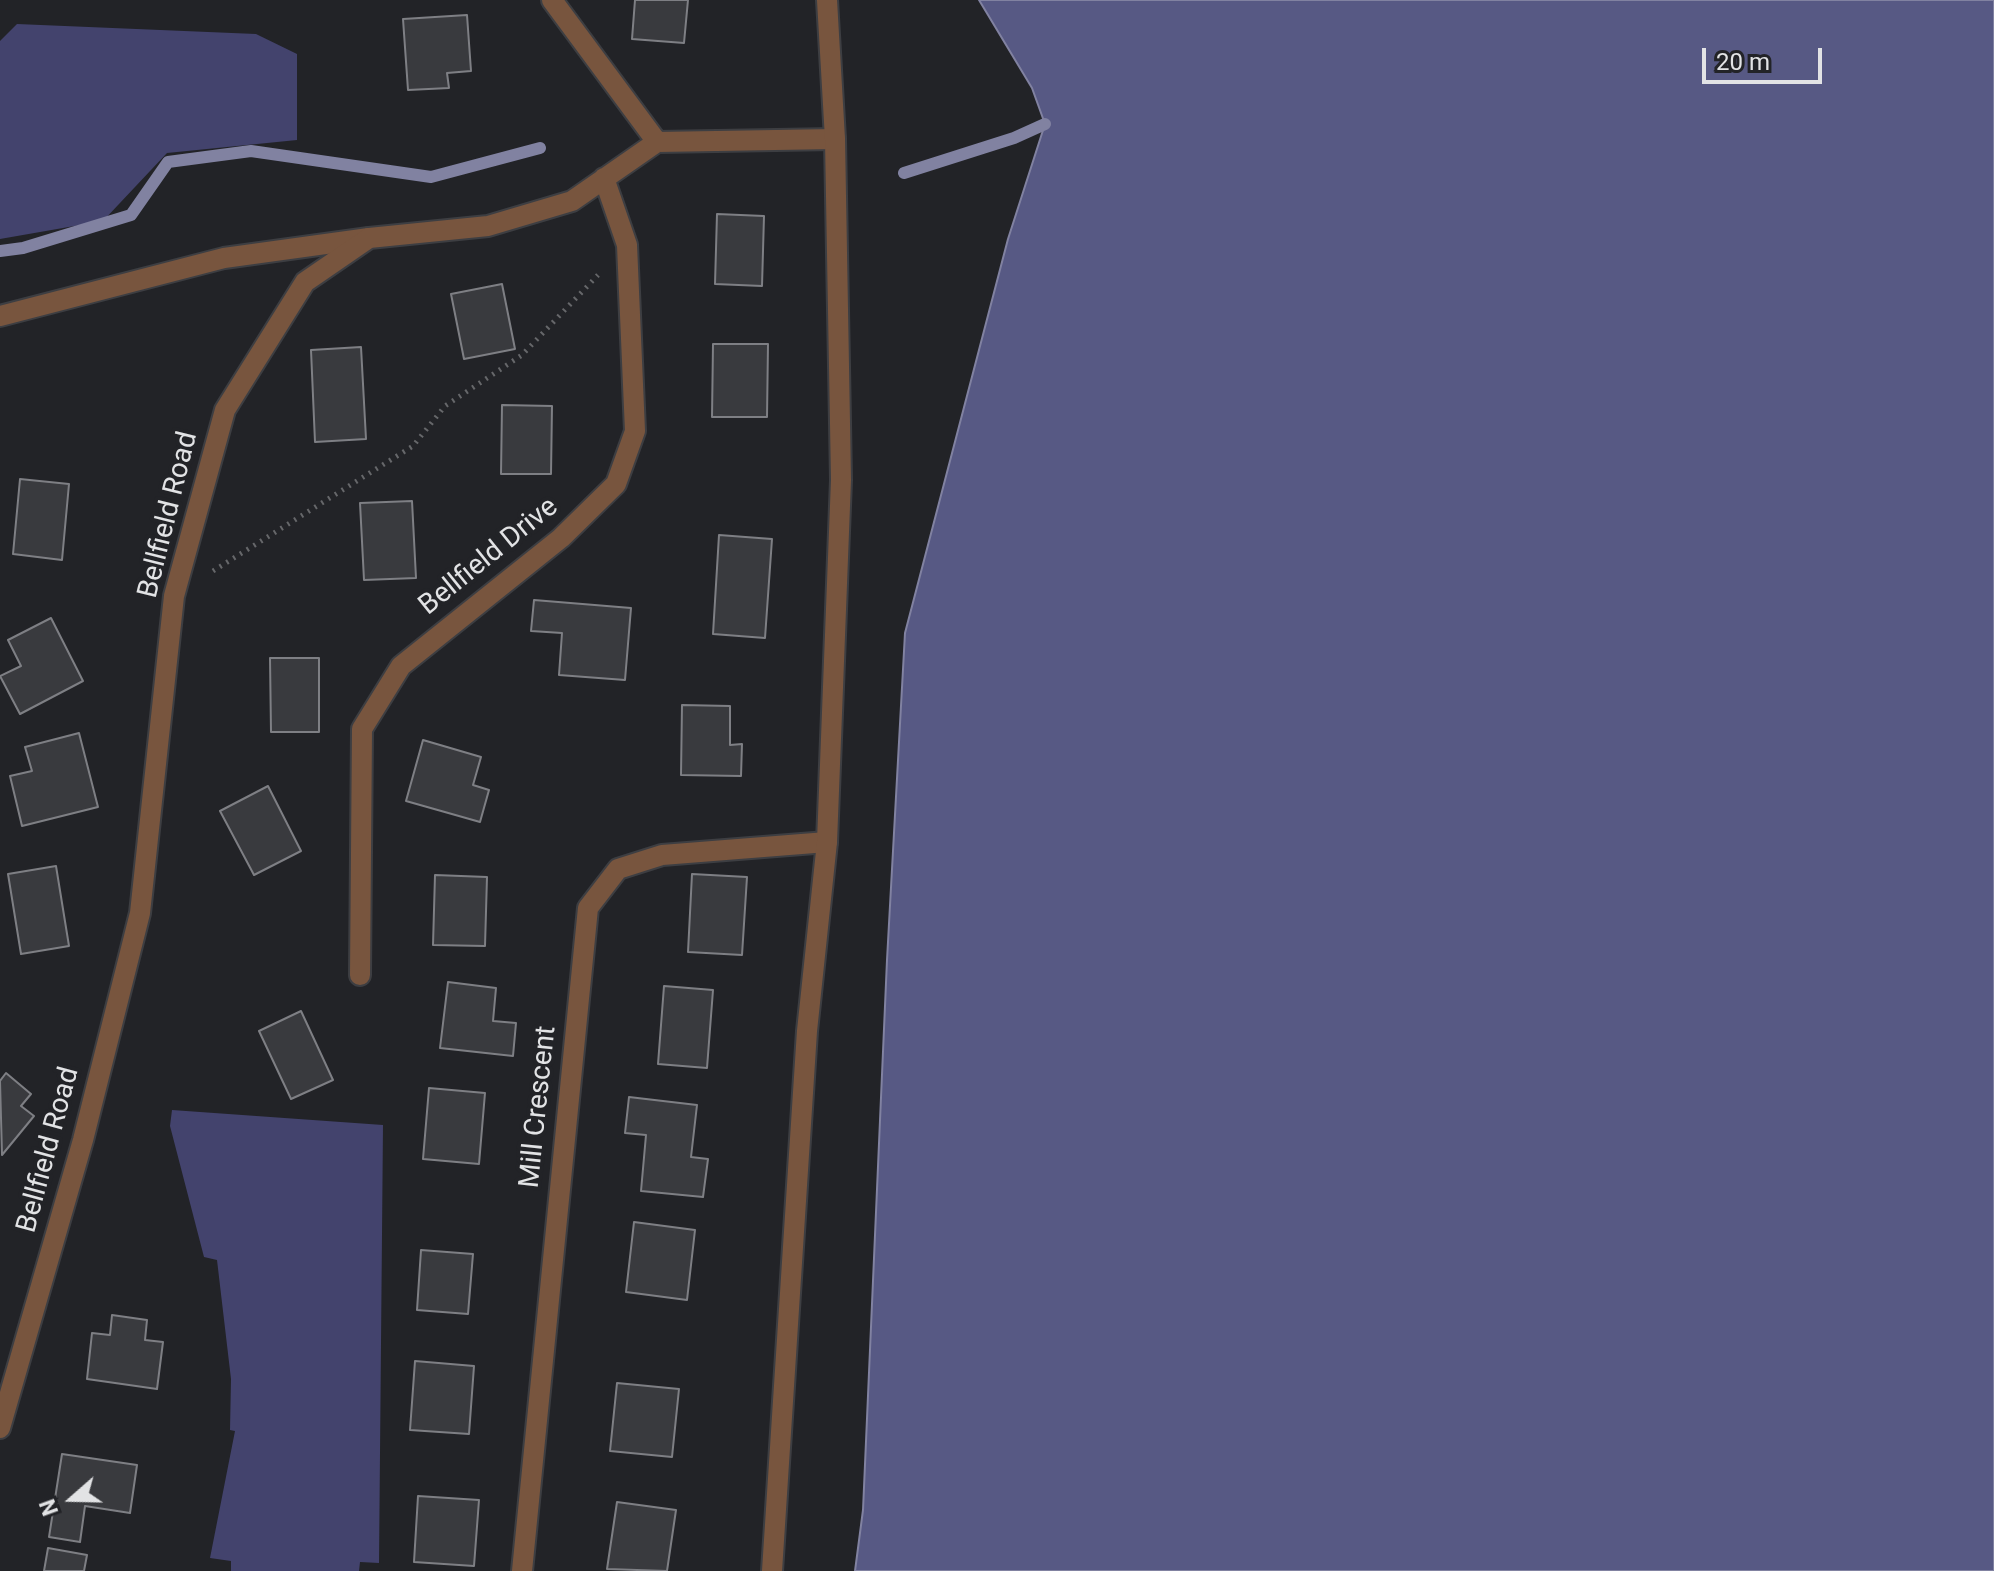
<!DOCTYPE html>
<style>
body{margin:0}
#map{position:relative;width:1994px;height:1571px;overflow:hidden;background:#222327;font-family:Roboto,sans-serif}
canvas{display:block}
.north{position:absolute;left:32px;top:1459px;width:80px;height:80px;-webkit-text-stroke:6px #222327;paint-order:stroke;rotate:250deg;font-size:22px;font-weight:700;line-height:32px;text-align:center;color:#e2e3e5}
.north::after{content:'';display:block;margin:auto;width:28px;height:36px;background:#e2e3e5;clip-path:polygon(50% 0,100% 100%,50% 72%,0 100%)}
.scale{position:absolute;left:1702px;top:48px;width:120px;height:36px;box-sizing:border-box;border:4px solid #e2e3e5;border-top:0;padding-left:10px;font-size:24px;line-height:28px;white-space:nowrap;color:#e2e3e5;-webkit-text-stroke:6px #222327;paint-order:stroke}
</style>
<div id="map">
<canvas width="1994" height="1571"></canvas>
<div class="north">N</div>
<div class="scale">20 m</div>
</div>
<script>
const ctx = document.querySelector('canvas').getContext('2d');
ctx.lineJoin = 'round';
function fill(path, color) { ctx.fillStyle = color; ctx.fill(path, 'evenodd'); }
function stroke(path, color, width, dash) { ctx.strokeStyle = color; ctx.lineWidth = width; ctx.lineCap = dash ? 'butt' : 'round'; ctx.setLineDash(dash || []); ctx.stroke(path); }
function label(font, color, halo, rows, align = 'center') {
  ctx.font = font + ' Roboto,sans-serif'; ctx.lineWidth = 8; ctx.setLineDash([]); ctx.textBaseline = 'middle'; ctx.strokeStyle = halo; ctx.fillStyle = color; for (const [text, x, y, turn = 0] of rows) {
    ctx.save(); ctx.translate(x, y); ctx.rotate((+turn || 0) * Math.PI / 180); ctx.textAlign = isNaN(turn) ? turn : align; if (halo) ctx.strokeText(text, 0, 0); ctx.fillText(text, 0, 0); ctx.restore();
  }
}
const forest = new Path2D(`
 M17 24 256 34 297 54V140L167 153 103 221 0 239V41Z
 M172 1110 383 1125 379 1563 360 1562 359 1571H231V1561L210 1558 235 1431 230 1430 231 1379 217 1260 204 1257 170 1126Z`);
const water = new Path2D(`
 M979 0H1994V1571H855L863 1510 887 960 905 633 1008 239 1045 124 1032 88Z`);
const stream = new Path2D(`
 M904 173 1014 138 1045 124
 M0 251 23 248 131 215 168 162 251 151 431 177 540 148`);
const building = new Path2D(`
 M635 0H688L684 43 632 39Z
 M467 15 471 71 447 73 449 88 408 90 403 19Z
 M717 214 764 216 762 286 715 284Z
 M502 284 515 349 464 359 451 294Z
 M713 344H768L767 417H712Z
 M361 347 366 439 315 442 311 350Z
 M502 405 552 406 551 474H501Z
 M20 479 69 484 62 560 13 554Z
 M412 501 416 578 364 580 360 503Z
 M719 535 772 539 765 638 713 634Z
 M534 600 631 608 625 680 559 675 562 633 531 631Z
 M51 618 83 681 20 714 0 676 21 666 8 640Z
 M270 658H319V732H271Z
 M682 705 730 706V745L742 744 741 776 681 775Z
 M79 733 98 807 22 826 10 776 32 771 25 747Z
 M423 740 481 757 473 785 489 790 480 822 406 801Z
 M268 786 301 851 254 875 220 811Z
 M56 866 69 946 21 954 8 874Z
 M692 874 747 877 742 955 688 952Z
 M435 875 487 877 485 946 433 945Z
 M448 982 496 988 493 1021 516 1023 513 1056 440 1048Z
 M664 986 713 990 707 1068 658 1064Z
 M301 1011 333 1080 291 1099 259 1031Z
 M6 1073 31 1094 21 1106 34 1116 2 1155 0 1081Z
 M429 1088 485 1093 479 1164 423 1159Z
 M629 1097 697 1105 691 1157 708 1159 703 1197 641 1191 646 1135 625 1133Z
 M634 1222 695 1230 687 1300 626 1292Z
 M421 1250 473 1254 468 1314 417 1310Z
 M112 1315 147 1320 145 1340 163 1342 157 1389 87 1379 92 1333 110 1335Z
 M415 1361 474 1366 469 1434 410 1430Z
 M617 1383 679 1389 672 1457 610 1451Z
 M62 1454 137 1465 130 1513 85 1506 80 1542 49 1537Z
 M418 1496 479 1500 474 1566 414 1562Z
 M617 1502 676 1510 667 1571 607 1569Z
 M48 1548 87 1555 84 1571H44Z`);
const path = new Path2D(`
 M213 571 413 446 445 406 522 355 598 275`);
const service = new Path2D(`
 M0 316 224 258 369 238`);
const minor = new Path2D(`
 M552 0 657 142
 M360 975 362 729 401 666 561 538 616 484 635 431 627 245 604 178
 M0 1428 83 1140 140 913 174 596 225 410 305 282 369 238 488 226 572 201 657 142 835 139
 M522 1571 588 908 618 869 662 855 827 842`);
const tertiary = new Path2D(`
 M772 1571 807 1031 827 842 841 480 835 139 827 0`);
const streetNames = [
 ["Bellfield Road",169,515,-76],
 ["Bellfield Drive",489,557,-39],
 ["Mill Crescent",539,1107,-84],
 ["Bellfield Road",49,1150,-75]
];
fill(forest, '#43436d');
fill(water, '#575984');
stroke(water, '#8182a1', 2);
stroke(stream, '#8182a1', 12);
fill(building, '#393a3e');
stroke(building, '#7e7f84', 2);
stroke(service, '#3d3e42', 24);
stroke(minor, '#3d3e42', 24);
stroke(tertiary, '#3d3e42', 24);
stroke(path, '#66676a', 5, [2, 6]);
stroke(service, '#78553e', 20);
stroke(minor, '#78553e', 20);
stroke(tertiary, '#78553e', 20);
label('28px', '#e2e3e5', '#222327', streetNames);
</script>
